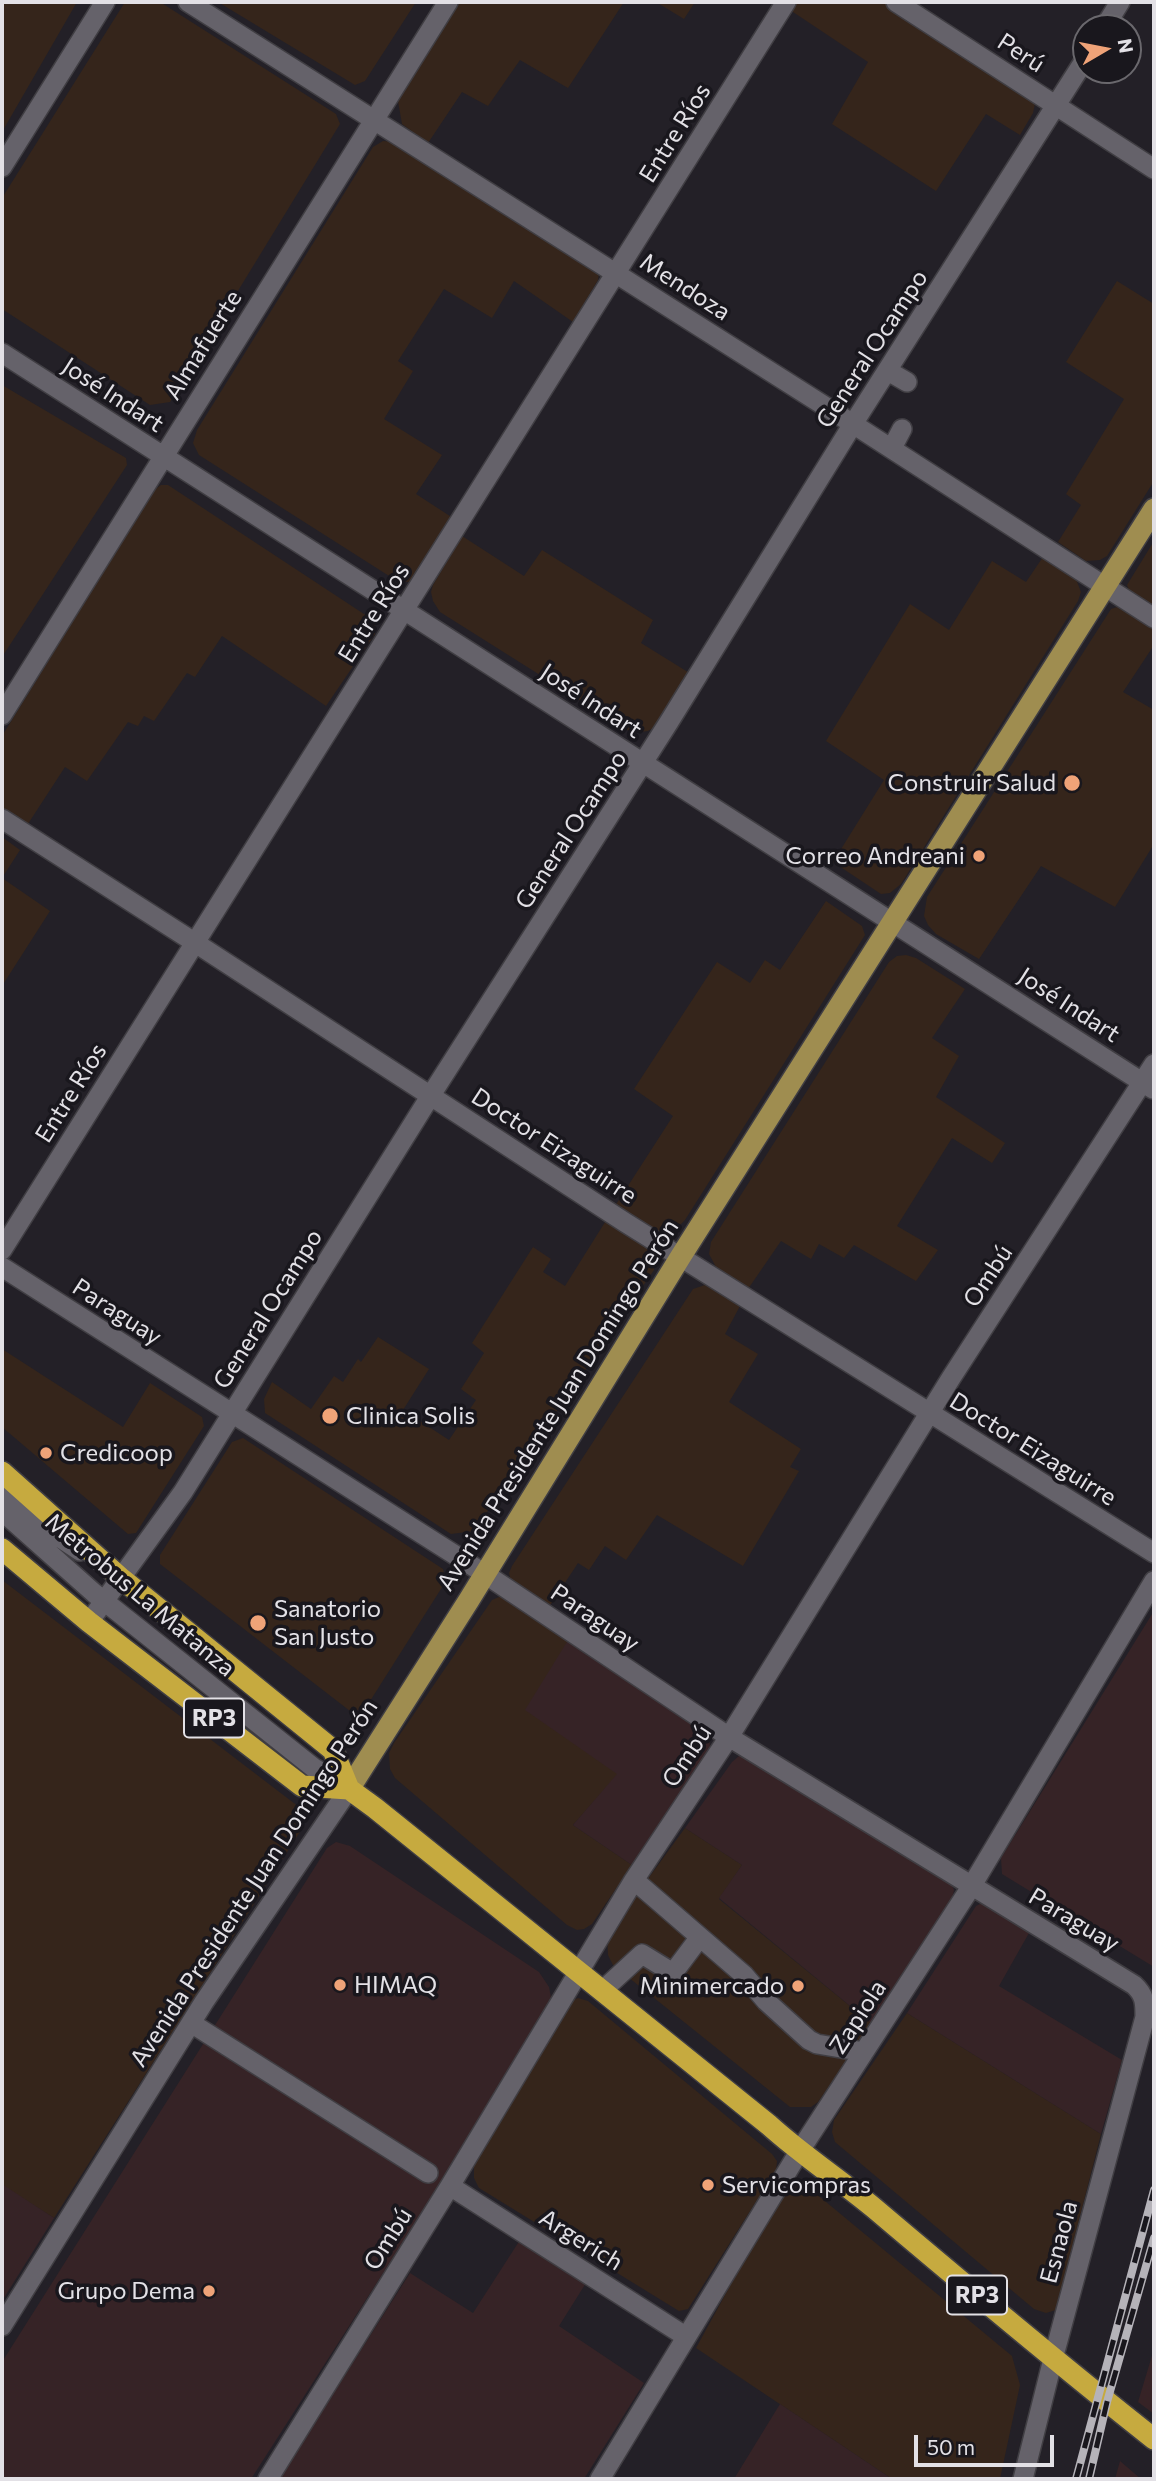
<!DOCTYPE html>
<meta charset="utf-8">
<style>
body{margin:0}
#map{position:relative;width:1156px;height:2481px;overflow:hidden;background:#232027;font-family:Commissioner,sans-serif}
canvas{display:block}
.frame{position:absolute;inset:0;border:4px solid #e3e1e6;pointer-events:none}
.north{position:absolute;left:1072px;top:14px;width:70px;height:70px;box-sizing:border-box;background:#19171d;border:2px solid #6a686d;border-radius:50%;rotate:80deg;font-size:19px;font-weight:700;line-height:28px;text-align:center;color:#e3e1e6}
.north::after{content:'';display:block;margin:auto;width:24px;height:32px;background:#efa378;clip-path:polygon(50% 0,100% 100%,50% 72%,0 100%)}
.scale{position:absolute;left:914px;top:2435px;width:140px;height:32px;box-sizing:border-box;border:4px solid #e3e1e6;border-top:0;padding-left:9px;font-size:21px;line-height:24px;white-space:nowrap;color:#e3e1e6;-webkit-text-stroke:5px #19171d;paint-order:stroke}
</style>
<div id="map">
<canvas width="1156" height="2481"></canvas>
<div class="frame"></div>
<div class="north">N</div>
<div class="scale">50 m</div>
</div>
<script>
const ctx = document.querySelector('canvas').getContext('2d');
ctx.lineJoin = 'round';
function fill(path, color) { ctx.fillStyle = color; ctx.fill(path, 'evenodd'); }
function stroke(path, color, width, dash) { ctx.strokeStyle = color; ctx.lineWidth = width; ctx.lineCap = dash ? 'butt' : 'round'; ctx.setLineDash(dash || []); ctx.stroke(path); }
function label(font, color, halo, rows, align = 'center') {
  ctx.font = font + ' Commissioner,sans-serif'; ctx.lineWidth = 7; ctx.setLineDash([]); ctx.textBaseline = 'middle'; ctx.strokeStyle = halo; ctx.fillStyle = color; for (const [text, x, y, turn = 0] of rows) {
    ctx.save(); ctx.translate(x, y); ctx.rotate((+turn || 0) * Math.PI / 180); ctx.textAlign = isNaN(turn) ? turn : align; if (halo) ctx.strokeText(text, 0, 0); ctx.fillText(text, 0, 0); ctx.restore();
  }
}
const commercial = new Path2D(`
 M2 2H77L2 132Z
 M125 2H160L336 114 340 124 170 402 150 405 2 309V198Z
 M218 2H416L365 81 355 85Z
 M460 2H624L568 88 520 60 488 106 462 92 428 143 402 124 398 101Z
 M656 2H695L684 19Z
 M795 2H883L1031 97 1035 104 1033 113 1020 135 986 114 936 191 832 124 868 62 790 10Z
 M383 141 395 142 599 273 598 280 573 322 514 281 492 318 444 289 398 361 413 371 384 419 442 455 416 494 456 520 412 582 397 581 199 455 193 443 197 430 373 147Z
 M1117 281 1154 304V481L1107 556 1100 560 1086 561 1058 542 1081 505 1066 494 1124 399 1066 362Z
 M2 385 126 458 127 465 2 657Z
 M161 485H168L370 618 375 625V634L326 706 222 636 195 677 187 673 154 721 144 716 138 726 128 722 87 781 65 767 24 830 2 814V736L154 490Z
 M462 536 524 576 542 550 653 620 641 643 691 674 655 727 648 731 632 733 440 612 433 601 431 592 433 585Z
 M1154 541V610L1130 593 1127 585Z
 M1043 557 1076 579 1081 592 1078 601 901 884 890 893 881 894 833 862 884 780 826 741 910 604 949 630 992 561 1026 582Z
 M1117 607 1154 628V645L1123 692 1154 710V844L1115 907 1041 866 979 959 936 934 928 925 924 916 927 897 1111 609Z
 M2 837 20 850 2 878Z
 M2 878 50 911 2 986Z
 M826 901 862 926 865 935 685 1220 673 1232 662 1233 615 1206 673 1116 634 1089 717 962 750 983 765 960 780 970Z
 M906 955 916 958 965 989 932 1038 959 1056 936 1097 1005 1143 992 1163 952 1138 897 1226 938 1250 916 1281 854 1245 844 1258 819 1244 811 1259 781 1241 748 1289 716 1267 709 1254 711 1242 889 962 897 956Z
 M607 1219 647 1245 654 1260V1270L474 1531 451 1534 265 1413 264 1399 272 1382 311 1409 334 1376 343 1382 358 1359 361 1362 378 1337 429 1369 403 1410 449 1440 476 1400 461 1389 484 1353 472 1343 533 1247 551 1259 543 1272 565 1286Z
 M705 1285 740 1306 725 1334 758 1354 729 1402 801 1449 790 1467 799 1471 743 1566 657 1515 626 1560 605 1546 589 1570 578 1563 549 1607 512 1585 509 1573 512 1566 693 1289Z
 M2 1349 123 1427 150 1383 202 1417 204 1426 136 1533 128 1534 2 1427Z
 M243 1438 443 1569 446 1581 365 1709 350 1711 160 1564V1555L232 1442Z
 M2 1580 299 1807 304 1820 303 1827 54 2218 2 2185Z
 M499 1597H508L570 1637 618 1774 573 1825 632 1865 592 1924 584 1929 577 1930 567 1925 395 1778 390 1769 389 1753 394 1743 492 1600Z
 M685 1828 742 1865 719 1899 872 2024 818 2102 811 2107H790L613 1965 608 1955 607 1935Z
 M578 1998 588 2001 772 2154 777 2161 776 2170 688 2309 679 2311 479 2188 474 2178V2163L571 2001Z
 M907 2013 1101 2134 1056 2310 1046 2313 1034 2309 835 2142 832 2132 834 2120Z
 M797 2186 808 2187 1012 2356 1020 2385 1000 2479H892L696 2348 770 2213 789 2190Z`);
const industrial = new Path2D(`
 M1154 1611V1967L1002 1874 1001 1858Z
 M570 1637 703 1729 709 1736 710 1746 708 1755 632 1865 573 1825 617 1774 525 1710Z
 M739 1756 748 1758 951 1882 954 1890 952 1899 872 2024 719 1898 742 1865 685 1828 732 1762Z
 M336 1842 350 1846 539 1972 549 1987 552 2003 544 2022 251 2479H2V2362L327 1848Z
 M982 1903 989 1904 1029 1933 999 1986 1122 2060 1101 2134 907 2013 976 1906Z
 M2 2184 54 2218 2 2301Z
 M520 2240 586 2283 559 2326 644 2383 584 2479H279L410 2273 473 2313Z
 M1154 2349V2414L1138 2402Z
 M780 2404 892 2479H734Z
 M1120 2461 1141 2479H1115Z`);
const minor = new Path2D(`
 M188 2 853 424 1154 618
 M896 2 1154 169
 M1104 28 1120 2
 M2 167 105 2
 M2 353 1153 1089
 M888 371 907 382
 M892 448 902 429
 M2 715 448 2
 M2 819 194 942 626 1223 1154 1553
 M2 1250 786 2
 M2 1267 485 1574 729 1737 1134 1985C1145 1995 1145 2003 1145 2017L1053 2359 1023 2479
 M2 1489 59 1537 80 1551
 M2 1511 94 1593 314 1768 349 1789 204 2002 2 2326
 M89 1622 183 1492 431 1095 669 722 853 424 1086 58
 M634 1880 744 1975 766 2001 809 2040 817 2044 864 2052
 M603 1990 642 1954 673 1973 700 1937
 M191 2023 428 2173
 M450 2186 685 2336
 M268 2479 450 2186 634 1880 729 1737 951 1378 1154 1064
 M600 2479 799 2152 971 1887 1154 1581`);
const major = new Path2D(`
 M349 1789 469 1600 681 1256 1154 509`);
const highway = new Path2D(`
 M2 1472 122 1579 333 1750 349 1789
 M2 1549 89 1622 302 1786 349 1789 375 1808 769 2125C802 2155 839 2179 874 2208 966 2286 1059 2364 1154 2439`);
const rail = new Path2D(`
 M1076 2479 1154 2190
 M1089 2479 1107 2402 1154 2238`);
const markers = [
 [1072,783,9,"#efa378"],
 [979,856,7,"#efa378"],
 [330,1416,9,"#efa378"],
 [46,1453,7,"#efa378"],
 [258,1623,9,"#efa378"],
 [340,1985,7,"#efa378"],
 [798,1986,7,"#efa378"],
 [708,2185,7,"#efa378"],
 [209,2291,7,"#efa378"]
];
const shields = [
 [214,1718,60],
 [977,2295,60]
];
const shieldNames = [
 ["RP3",214,1718],
 ["RP3",977,2295]
];
const streetNames = [
 ["Perú",1021,53,33],
 ["Entre Ríos",675,133,-58],
 ["Mendoza",685,287,33],
 ["Almafuerte",203,345,-58],
 ["General Ocampo",872,349,-57],
 ["José Indart",113,395,33],
 ["Entre Ríos",374,613,-58],
 ["José Indart",591,701,33],
 ["General Ocampo",571,830,-57],
 ["José Indart",1069,1005,33],
 ["Entre Ríos",71,1093,-58],
 ["Doctor Eizaguirre",554,1146,33],
 ["Ombú",988,1276,-57],
 ["General Ocampo",268,1309,-58],
 ["Paraguay",117,1312,33],
 ["Avenida Presidente Juan Domingo Perón",558,1405,-58],
 ["Doctor Eizaguirre",1033,1449,32],
 ["Metrobus La Matanza",140,1595,40],
 ["Paraguay",595,1618,34],
 ["Ombú",687,1756,-57],
 ["Avenida Presidente Juan Domingo Perón",254,1883,-57],
 ["Paraguay",1074,1920,31],
 ["Zapiola",858,2017,-57],
 ["Ombú",388,2239,-58],
 ["Argerich",581,2240,32],
 ["Esnaola",1059,2242,-75]
];
const poiNames = [
 ["Construir Salud",1056,783,"right"],
 ["Correo Andreani",965,856,"right"],
 ["Clinica Solis",346,1416],
 ["Credicoop",60,1453],
 ["Sanatorio",274,1609],
 ["San Justo",274,1637],
 ["HIMAQ",354,1985],
 ["Minimercado",784,1986,"right"],
 ["Servicompras",722,2185],
 ["Grupo Dema",195,2291,"right"]
];
fill(commercial, '#35251b');
fill(industrial, '#362326');
stroke(minor, '#403e43', 22);
stroke(major, '#403e43', 24);
stroke(highway, '#403e43', 24);
stroke(minor, '#65626a', 19);
stroke(major, '#9f8d50', 21);
stroke(highway, '#c6aa3f', 21);
stroke(rail, '#b5b3b9', 8);
stroke(rail, '#19171d', 5, [16]);
for (const [x, y, r, color] of markers) { const dot = new Path2D(); dot.arc(x, y, r, 0, 2 * Math.PI); ctx.fillStyle = color; ctx.fill(dot); stroke(dot, '#19171d', 2.5); }
for (const [x, y, w] of shields) { const box = new Path2D(); box.roundRect(x - w / 2, y - 19.5, w, 39, 5); ctx.fillStyle = '#19171d'; ctx.fill(box); stroke(box, '#e3e1e6', 2); }
label('bold 23px', '#e3e1e6', null, shieldNames);
label('24px', '#e3e1e6', '#19171d', streetNames);
label('24px', '#e3e1e6', '#19171d', poiNames, 'left');
</script>
